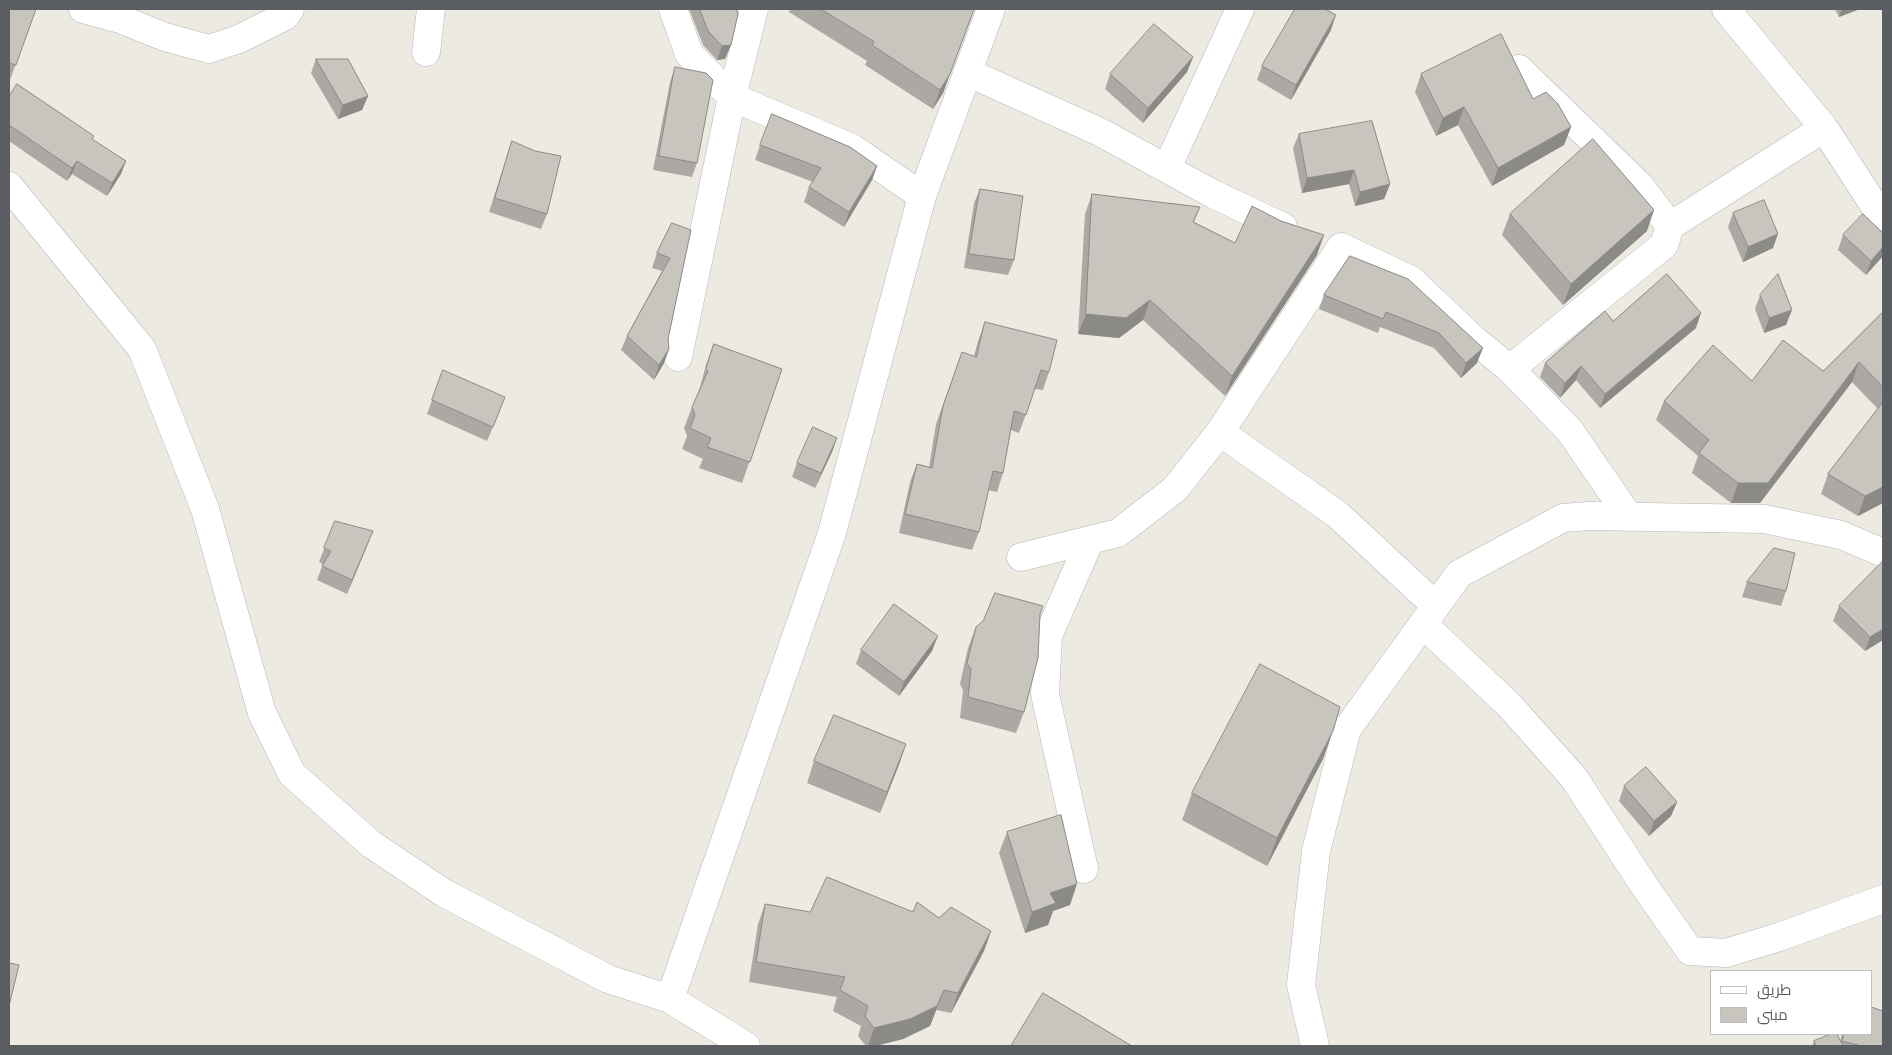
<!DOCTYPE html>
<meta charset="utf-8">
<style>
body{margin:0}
#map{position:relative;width:1892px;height:1055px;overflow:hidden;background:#edeae1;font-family:"Fira Sans Condensed",Cairo,sans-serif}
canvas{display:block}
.frame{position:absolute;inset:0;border:10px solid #5a5e62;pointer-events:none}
.legend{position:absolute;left:1710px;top:970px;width:162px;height:65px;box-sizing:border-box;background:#fff;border:1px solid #bdbfc0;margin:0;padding:6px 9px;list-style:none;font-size:15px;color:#5a5e62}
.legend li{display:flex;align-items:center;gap:10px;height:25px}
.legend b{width:25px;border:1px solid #bdbfc0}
</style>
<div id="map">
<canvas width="1892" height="1055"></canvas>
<div class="frame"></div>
<ul class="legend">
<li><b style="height:6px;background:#fff"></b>طريق</li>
<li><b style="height:14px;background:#c8c5bf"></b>مبنى</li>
</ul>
</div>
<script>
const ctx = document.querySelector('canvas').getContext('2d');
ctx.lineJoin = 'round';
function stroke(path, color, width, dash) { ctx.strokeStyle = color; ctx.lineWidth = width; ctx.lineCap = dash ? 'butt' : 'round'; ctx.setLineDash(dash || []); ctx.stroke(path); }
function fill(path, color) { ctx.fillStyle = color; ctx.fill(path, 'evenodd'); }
const minor = new Path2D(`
 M83 9 120 19 165 37 209 49 239 39 285 16 290 9
 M673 9 689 54 732 97 678 357
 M754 9 732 97 852 148 922 196
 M1726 9 1824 128 1883 219
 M426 52 431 9
 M969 73 1100 132 1213 194 1283 227
 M1167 168 1240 9
 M9 186 142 349 205 509 262 713 292 774 371 844 444 893 608 979 670 999 746 1046
 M1670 226 1824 128
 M1510 369 1570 431 1629 517
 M1021 557 1118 533 1175 489 1220 432
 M1436 606 1338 515 1220 432 1341 247 1411 280 1472 338 1510 369 1664 245 1670 226 1640 186 1519 69
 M1423 624 1509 705 1574 778 1643 884 1690 951 1726 953 1779 937 1883 899
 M1084 869 1045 694 1048 636 1090 540
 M670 999 832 533 922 196 991 9
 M1315 1046 1301 985 1316 851 1347 729 1459 574 1563 518 1589 516 1764 519 1841 535 1883 553`);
const wall = new Path2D(`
 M9 9H36L10 80 9 79Z
 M689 9H736L731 45 725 59 717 60 703 45Z
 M790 9H974L943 93 933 109 865 65 867 61 789 12Z
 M1835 9H1860L1839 17Z
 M1331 30 1291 100 1257 80 1262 66Z
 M1193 57 1187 72 1143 123 1105 89 1110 74Z
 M316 59 368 96 362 110 338 119 311 73Z
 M675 67 697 163 692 177 653 170 670 82Z
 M1421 74 1533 99 1571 127 1564 145 1492 186 1458 125 1436 136 1415 92Z
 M9 97 92 140 126 161 121 174 107 196 72 174 67 181 9 141Z
 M1299 134 1390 184 1384 199 1355 206 1349 184 1302 193 1293 148Z
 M512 141 547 214 541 229 489 212Z
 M760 145 877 166 872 180 844 227 804 202 809 187 813 182 755 160Z
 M980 189 1014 260 1008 275 964 268 974 203Z
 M1092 194 1200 207 1194 222 1235 243 1317 255 1225 396 1143 320 1119 338 1078 334 1085 214Z
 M1733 213 1773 248 1743 262 1728 227Z
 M1510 214 1647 231 1563 305 1502 235Z
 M672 223 668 339 669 349 664 363 654 380 621 350 627 336 662 271 652 268 657 253Z
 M1883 233V256L1866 275 1838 250 1843 235Z
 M1350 256 1477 363 1461 378 1434 348 1380 327 1378 333 1319 309 1324 295Z
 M1760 295 1786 325 1764 333 1755 309Z
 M1883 312V503L1858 516 1821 494 1828 474 1878 409 1852 382 1760 503H1731L1692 473 1698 456 1656 420 1664 401 1752 381 1823 371Z
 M1613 321 1696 328 1600 408 1576 380 1560 398 1540 377 1545 363Z
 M985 322 1049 372 1043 390 1035 389 1019 433 1011 430 1003 473 997 492 988 490 979 532 972 550 899 533 910 482 917 464 929 467 936 424 962 352 974 356 978 341Z
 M714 344 782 369 742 483 699 468 703 459 682 449 687 436 684 428 692 407 699 391 706 365Z
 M443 370 500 411 487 441 427 414Z
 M837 438 832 452 815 488 792 477 797 463Z
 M335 521 367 546 347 594 317 580 323 564 319 562Z
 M1747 582 1786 591 1781 606 1742 597Z
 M1839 606 1883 640 1865 651 1833 621Z
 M1040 614 1024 712 1016 733 960 718 963 690 960 684 968 648 976 627Z
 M861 650 932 651 899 696 856 664Z
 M906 744 880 813 807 783 814 761Z
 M1323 759 1267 866 1182 820 1192 793Z
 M1624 786 1677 802 1671 816 1649 836 1619 801Z
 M1007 832 1070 905 1053 911 1048 925 1025 933 999 853Z
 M765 904 810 912H913L991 931 984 951 951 1013 936 1010 930 1026 903 1039 875 1046H866L858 1036 861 1026 833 1011 837 997 749 982 758 924Z
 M1842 1034H1871L1883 1046H1812L1814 1041H1840Z`);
const shadedWall = new Path2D(`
 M974 9 943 93 933 109 940 90Z
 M1842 9H1860L1839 17Z
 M1336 15 1331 30 1291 100 1296 85Z
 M731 45 725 59 717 60 722 46Z
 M1193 57 1187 72 1143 123 1148 108Z
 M368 96 362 110 338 119 343 105Z
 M1464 107 1458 125 1436 136 1443 118Z
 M1571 127 1564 145 1492 186 1498 168Z
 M77 161 72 174 67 181 72 168Z
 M126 161 121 174 107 196 112 183Z
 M877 166 872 180 844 227 849 212Z
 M1354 170 1349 184 1302 193 1307 178Z
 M1390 184 1384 199 1355 206 1360 192Z
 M1654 210 1647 231 1563 305 1571 284Z
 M1778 234 1773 248 1743 262 1748 247Z
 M1324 235 1317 255 1225 396 1232 376Z
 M1883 247V256L1866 275 1871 261Z
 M1150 300 1143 320 1119 338 1078 334 1086 314Z
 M1792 310 1786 325 1764 333 1769 318Z
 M1701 313 1696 328 1600 408 1605 394Z
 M1483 348 1477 363 1461 378 1466 363Z
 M669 349 664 363 654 380 659 365Z
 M1859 362 1852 382 1760 503H1731L1738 483Z
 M1581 366 1576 380 1560 398 1565 383Z
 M837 438 832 452 815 488 821 473Z
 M1883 487V503L1858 516 1865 496Z
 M373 531 367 546 347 594 352 580Z
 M1883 629V640L1865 651 1870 637Z
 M938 636 932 651 899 696 904 682Z
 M1333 731 1323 759 1267 866 1277 838Z
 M906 744 899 765 880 813 887 792Z
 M1677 802 1671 816 1649 836 1654 821Z
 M1077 884 1070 905 1053 911 1048 925 1025 933 1032 912 1050 893Z
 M991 931 984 951 951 1013 958 993Z
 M944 990 930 1026 903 1039 875 1046H868L874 1028Z`);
const building = new Path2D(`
 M9 9H36L16 65 9 63Z
 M700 9H736L738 14 731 45 722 46 708 31Z
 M821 9H974L950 74 940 90 872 45 874 42Z
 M1295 9H1325L1336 15 1296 85 1262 66Z
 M1154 24 1193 57 1148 108 1110 74Z
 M1501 34 1533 99 1546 92 1558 104 1571 127 1498 168 1464 107 1443 118 1421 74Z
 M316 59H348L368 96 343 105Z
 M675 67 706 73 713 80 697 163 659 156Z
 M17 84 94 136 92 139 126 161 112 183 77 161 72 168 9 125V97Z
 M772 114 850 147 877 166 849 212 809 187 821 168 760 145Z
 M1372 121 1390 184 1360 192 1354 170 1307 178 1299 134Z
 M1593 139 1654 210 1571 284 1510 214Z
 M512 141 535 151 561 156 547 214 495 198Z
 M980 189 1023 196 1014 260 969 254Z
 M1092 194 1200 207 1193 222 1235 243 1252 206 1281 221 1324 235 1232 376 1150 300 1126 318 1086 314Z
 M1764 200 1778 234 1748 247 1733 213Z
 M1863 214 1883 233V247L1871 261 1843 235Z
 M672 223 691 230 668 339 669 349 659 365 627 336 670 258 657 253Z
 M1350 256 1408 279 1483 348 1466 363 1439 333 1386 312 1383 319 1324 295Z
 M1667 274 1701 313 1605 394 1581 366 1565 383 1545 363 1605 311 1613 321Z
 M1778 274 1792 310 1769 318 1760 295Z
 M1883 312V387L1859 362 1768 483H1738L1699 453 1709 440 1664 401 1713 345 1752 381 1783 340 1823 371Z
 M985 322 1057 340 1049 372 1041 370 1026 415 1014 411 1003 473 993 471 979 532 905 514 917 464 932 468 943 406 962 352 976 357Z
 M714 344 782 369 750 462 707 447 711 438 690 428 695 415 692 407 708 371 706 369Z
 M443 370 505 397 493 427 432 400Z
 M1883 402V487L1865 496 1828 474Z
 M813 427 837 438 821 473 797 463Z
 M335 521 373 531 352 580 322 566 331 551 324 548Z
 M1774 548 1795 553 1786 591 1747 582Z
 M1883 561V629L1870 637 1839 606Z
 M995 593 1043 606 1040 614 1038 658 1024 712 968 697 971 669 967 663 976 627 983 621Z
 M894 604 938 636 904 682 861 650Z
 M1260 664 1340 707 1333 731 1277 838 1192 793Z
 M834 715 906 744 887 792 814 761Z
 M1646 767 1677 802 1654 821 1624 786Z
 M1061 815 1077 884 1050 893 1056 903 1032 912 1007 832Z
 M827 877 913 912 917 902 939 918 951 907 991 931 958 993 944 990 937 1006 910 1019 874 1028 865 1016 868 1006 840 990 845 977 756 962 765 904 810 912Z
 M9 963 19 965 9 1006Z
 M1043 993 1132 1046H1011Z
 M1871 1007 1883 1011V1046H1862L1842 1041 1844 1034H1871Z
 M1831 1034H1837L1843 1046H1816L1814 1041Z`);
stroke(minor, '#b4b8bc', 29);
stroke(minor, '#fff', 28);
fill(wall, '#aca9a4');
fill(shadedWall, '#8c8a86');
fill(building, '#c8c5bf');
stroke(building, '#8c8a86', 1);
</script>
